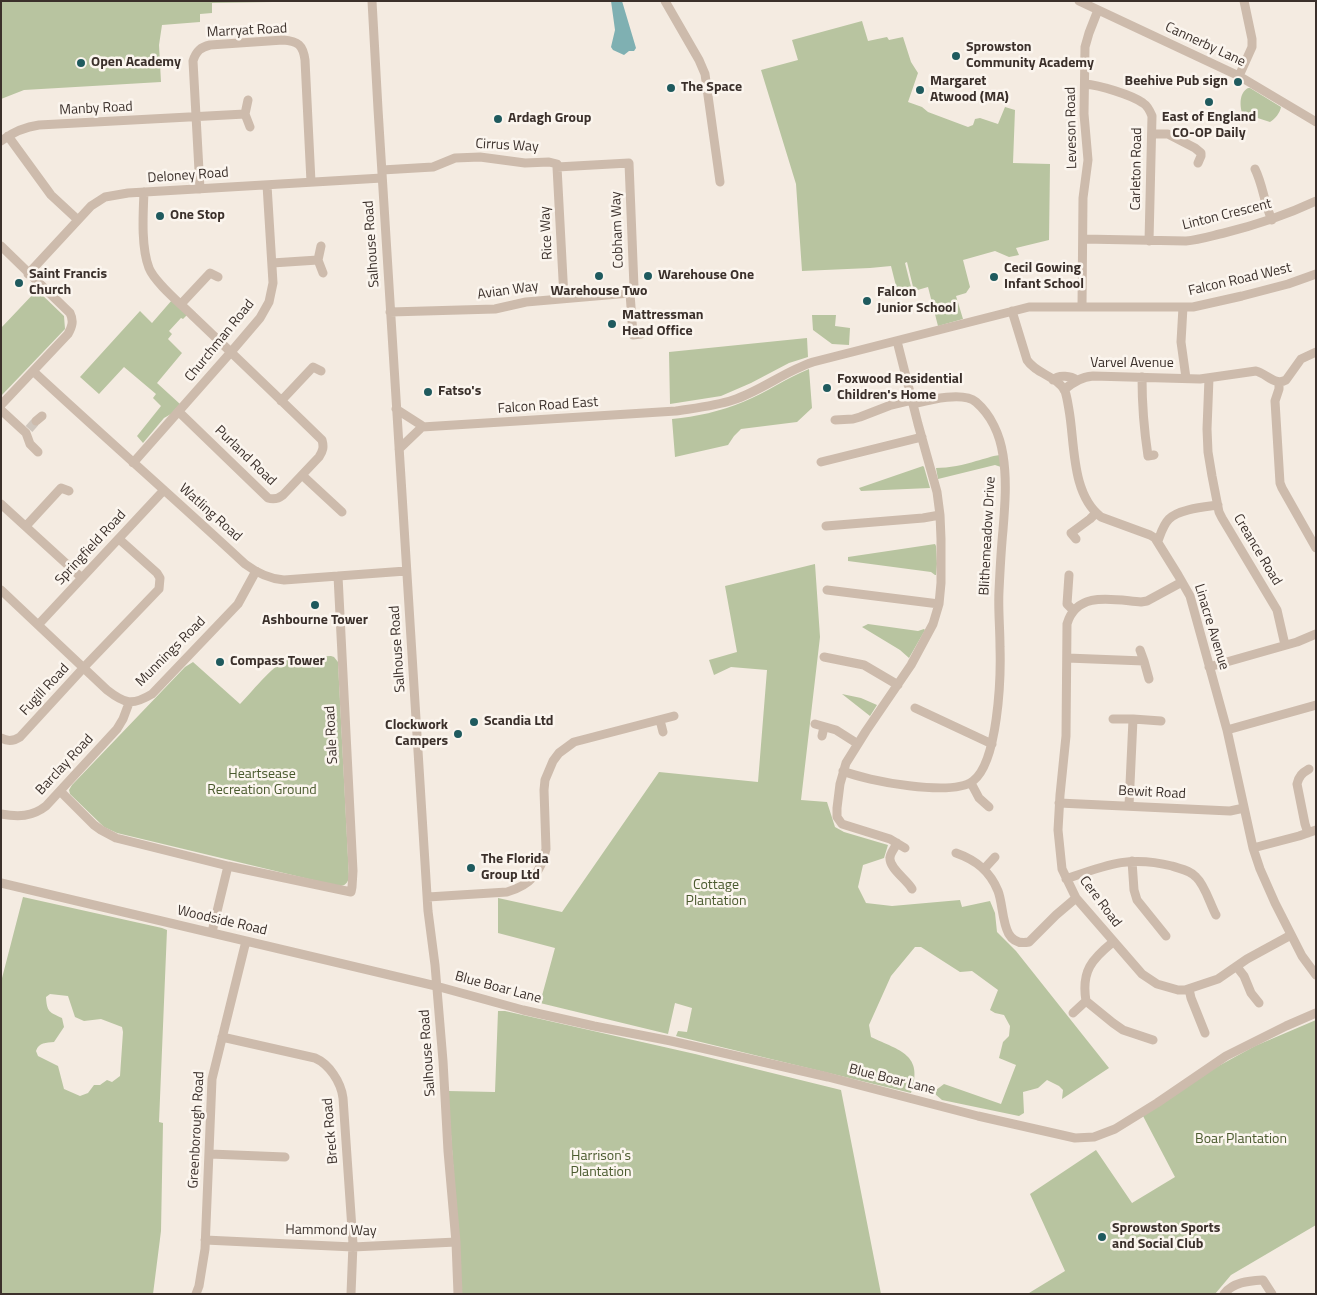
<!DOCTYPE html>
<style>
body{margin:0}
#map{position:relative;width:1317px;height:1295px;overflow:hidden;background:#f4ebe1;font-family:"Titillium Web",sans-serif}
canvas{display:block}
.frame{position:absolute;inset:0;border:2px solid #3b302b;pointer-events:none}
</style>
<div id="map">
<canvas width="1317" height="1295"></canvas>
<div class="frame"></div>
</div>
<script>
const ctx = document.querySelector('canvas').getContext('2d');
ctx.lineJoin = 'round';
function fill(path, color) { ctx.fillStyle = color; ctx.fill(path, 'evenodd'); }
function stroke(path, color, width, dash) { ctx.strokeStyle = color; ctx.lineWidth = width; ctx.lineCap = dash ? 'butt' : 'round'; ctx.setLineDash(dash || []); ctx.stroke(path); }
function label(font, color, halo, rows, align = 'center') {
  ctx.font = font + ' "Titillium Web",sans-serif'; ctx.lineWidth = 5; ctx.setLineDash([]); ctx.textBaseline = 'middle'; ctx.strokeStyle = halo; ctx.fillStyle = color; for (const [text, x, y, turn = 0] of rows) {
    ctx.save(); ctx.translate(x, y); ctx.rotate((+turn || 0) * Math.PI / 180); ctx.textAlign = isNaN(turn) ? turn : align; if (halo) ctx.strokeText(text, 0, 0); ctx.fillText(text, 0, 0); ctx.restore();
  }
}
const green = new Path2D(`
 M1 1H273V2L212 3V13L200 14V22L162 25 159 45 161 82 24 90 1 99Z
 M862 21 868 41 887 37 889 40 903 37 911 62 918 73 908 102 922 107 928 112 968 127 973 125 975 119 980 118 998 124 1005 107 1015 110 1013 163 1050 164 1049 240 1016 248 1019 255 1009 257 995 251 963 260 970 287 966 293 956 296 963 319 938 326 928 287 914 291 907 262 905 263 912 291 898 294 891 266 870 268 802 271 796 184 761 70 798 60 792 40Z
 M1248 88H1250L1281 107C1280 113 1275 119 1270 122L1242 113C1240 105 1239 93 1248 88Z
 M37 290 64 316 65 329 1 396V328Z
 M172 300 187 315 183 319 181 318 169 331 172 334 168 339 182 353 157 383 180 404 171 414 164 418 143 443 137 436 161 406 153 398 156 394 124 367 99 394 80 377 140 311 152 323Z
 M812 315H836L835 326 850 328 849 345 832 344 813 330Z
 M807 338 808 357 789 363 751 383 721 396 670 404 669 352Z
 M809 369 812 408 797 422 741 429 734 436 728 445 675 457 672 419C696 417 721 411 743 402 766 393 786 378 809 369Z
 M1000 455 1001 467 995 465 938 479 936 468C949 468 964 465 976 461 985 459 991 456 1000 455Z
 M923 466 924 467 930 488 861 491 859 488Z
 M935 544 936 546 937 564 936 575H935L931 572 848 561V557Z
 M815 564 820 637 801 800 827 802 835 827 844 832 888 845 884 858 863 865 858 887 866 903 892 906 960 900 962 907 990 901 995 913 997 932 1016 951 1109 1068 1062 1099 1063 1090 1059 1086 1047 1080 1038 1088 1023 1092 1024 1113 1019 1116 942 1100 935 1094 936 1090 944 1084 1001 1104 1016 1065 999 1058 1003 1042 1009 1036 1010 1026 1004 1015 995 1013 990 1010 998 990 972 971 960 972 921 947H915L891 976 869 1025 871 1037C900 1051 924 1054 911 1093L676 1036 678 1031 687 1032 692 1008 675 1003 668 1034 540 1003 555 948 498 933V898L562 912 659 772 758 782 767 670 731 667 714 675 709 660 737 652 725 586Z
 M868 624 918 631 924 629 925 630 909 658 900 650 862 627Z
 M331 656 334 657 338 662 349 877C348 882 346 885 341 886L313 880 117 833 104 827 70 794 69 790 72 785 185 667 193 662 240 704C250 694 273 665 285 661 299 655 317 657 331 656Z
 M842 694 861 698 877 705 870 716Z
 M23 897 162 928 167 930 159 1122 163 1123 161 1231 153 1294H1V982ZM50 994 68 996 75 1017 84 1021 101 1019 122 1027 123 1032 120 1076 112 1082 107 1080 100 1085H94L88 1093 80 1096 64 1089 58 1066 38 1056 36 1051C39 1042 46 1043 54 1042L64 1027 62 1018C49 1012 47 1012 46 997Z
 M498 1011H505L695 1054 841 1090 881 1294H462L448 1091 495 1092Z
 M1316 1020V1225L1231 1275 1215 1294 1029 1293 1065 1271 1030 1194 1096 1150 1132 1203 1175 1177 1143 1116 1202 1075 1255 1046Z`);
const water = new Path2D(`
 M611 1H622L636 48 634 51H629L624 55 613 50 611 47 615 30Z`);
const minorTunnel = new Path2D(`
 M29 429 36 421`);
const minor = new Path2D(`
 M372 1 378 109 428 911 435 965 443 1061 448 1151 456 1242 458 1294
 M665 1 699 60 705 74 720 182
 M1079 1 1239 76 1316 122
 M1239 76 1252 47V39L1244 1
 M1085 84C1099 85 1132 95 1143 103 1148 106 1150 111 1152 116L1149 241
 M245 114 248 100
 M1152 134H1168L1195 148 1201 153V156L1198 163
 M8 136 51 195 78 220
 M1 141C13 132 24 127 39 125L245 114 250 127
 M557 167 564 298
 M1255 169C1263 185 1264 203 1272 220
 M382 170 433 167 455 158 480 157 525 163 549 162 557 164V167L629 163 634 287 630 293
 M200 189 193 61C196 51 201 47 210 45L283 40C298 41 303 45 305 60L311 182
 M144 192C143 215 141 247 149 268 155 283 181 304 193 316 236 357 279 398 322 440 324 447 323 451 319 457L283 495C278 499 274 500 268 498L179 412
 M1083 239 1186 241C1199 240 1211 236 1224 233 1256 225 1286 215 1316 201
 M1 246 70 313C74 321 72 327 68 334L1 405
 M318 260 321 246
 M272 263 318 260 323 273
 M28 274 91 206 105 197 128 193 382 178
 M630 293 633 335 641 334
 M181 304 210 273 218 277
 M1082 306 1083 198 1088 160 1084 114 1085 47 1089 33 1098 10
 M1183 307 1181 342 1186 378
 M1012 311 1027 360C1036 374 1057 376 1065 391 1067 397 1068 404 1069 410 1075 443 1071 494 1101 517L1150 535 1155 538 1178 575 1190 596 1227 730 1253 848 1260 869 1275 903 1302 956 1316 975
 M390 312 495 309 526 302 630 293
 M897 341 918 424 937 492 940 515 941 539V583L939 604 933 624 911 665 866 731 846 763 840 784 837 808V817L842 824 890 839 905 848
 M33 371C103 436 175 499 245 564 257 573 270 579 284 580L406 571
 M1142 377C1142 404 1144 430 1148 456L1154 455
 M1209 378 1207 429 1208 452 1212 476 1219 512 1222 518 1277 610 1285 645
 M1053 380C1059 374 1071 376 1077 380
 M1279 382V389L1275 401 1280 483 1282 488 1316 548
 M1064 390C1073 382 1081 377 1093 376L1200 379 1256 371C1267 374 1275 386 1286 380L1301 359 1316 352
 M281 401 313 367 321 371
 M396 409 421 425 422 427
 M1 410 26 433 30 444 38 452
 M835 420 853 419 860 417 891 405 912 400
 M36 421 42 416
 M399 449 422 427 454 425 676 411C695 408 715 406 733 400 761 391 785 371 813 362L1029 307H1193L1242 296 1288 284 1316 274
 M821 462 922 437
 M133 463 231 352 260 318 269 302 273 283 267 185
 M302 475 342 512
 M1 504 82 578
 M26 526 61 488 69 491
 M826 526 923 518 940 515
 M1076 539 1071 533 1090 519 1096 513
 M1158 541C1161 533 1163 525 1169 519 1179 509 1204 507 1218 505
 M1069 575 1067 604 1073 610
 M1182 582 1147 601 1141 602C1114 600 1077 590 1067 624L1066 736 1060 795 1058 830 1062 869 1076 898 1142 974 1157 984 1178 990H1185L1218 979 1247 959 1291 935
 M1 590 107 690C125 704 132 706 152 694L238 604 256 571
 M827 590 939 604
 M38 625 164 490
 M824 657 864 665 898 685
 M1067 658 1144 661 1140 650
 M1144 661 1149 679
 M1209 667 1297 642 1316 634
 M915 708 992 744
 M1113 719H1133L1129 806
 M1133 719 1161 721
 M660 720 663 732
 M815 724 836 730 858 744
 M1227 730 1316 705
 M822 736 824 727
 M1 738C8 742 14 741 20 737L87 664 159 589 160 578 157 573 119 539
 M843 771C867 781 952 797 973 781 998 762 1001 678 1000 647 1000 628 998 609 999 591 1000 570 1001 550 1003 530 1005 505 1007 480 1003 455 1000 435 991 415 976 402 963 391 929 400 913 404
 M971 783 979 798 989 807
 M60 791 94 825 101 830 116 838 228 866 351 892 352 887 353 871 338 576
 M1059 803 1230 811 1244 808
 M1 814C18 817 32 817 46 806L117 729 123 719 129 703
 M1308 833 1305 824 1297 784C1299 776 1302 773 1309 769
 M897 843C895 848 890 853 890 858 889 868 907 880 912 889
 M1253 848 1299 836 1316 830
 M956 853C976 860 990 871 998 891 1005 908 1000 948 1029 942L1056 915 1076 898
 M1132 861 1134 890 1137 900 1166 936
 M984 869 995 857
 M1066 879C1106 865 1129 855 1172 866 1180 869 1190 870 1196 877 1205 885 1210 904 1216 915
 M1 883 436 986 523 1010 594 1026 671 1041 828 1077 978 1116 1075 1138 1094 1137 1115 1129 1157 1103 1226 1056 1286 1026 1316 1013
 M428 897 507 892C531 885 541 872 546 849L544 790 545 780 553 761 559 753 574 742 674 716
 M212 932 228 866
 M1113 942C1092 959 1081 971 1086 1001L1113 1023 1123 1030 1153 1040
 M1237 967 1244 976 1251 993 1259 1003
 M1189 989 1191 998 1205 1033
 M1073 1013 1086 1001
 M222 1037 315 1058C329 1064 341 1082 343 1098L353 1244 351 1294
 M210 1154 285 1157
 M205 1240 353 1247 456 1242
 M196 1294 199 1286 205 1249 212 1079 246 941
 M1224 1294C1233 1282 1249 1281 1263 1280L1272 1294`);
const markers = [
 [956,56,5,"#1f5a5e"],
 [81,63,5,"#1f5a5e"],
 [1238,82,5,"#1f5a5e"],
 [671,88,5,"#1f5a5e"],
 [920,90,5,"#1f5a5e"],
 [1209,102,5,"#1f5a5e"],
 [498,119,5,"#1f5a5e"],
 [160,216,5,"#1f5a5e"],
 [599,276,5,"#1f5a5e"],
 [648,276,5,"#1f5a5e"],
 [994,277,5,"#1f5a5e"],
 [19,283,5,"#1f5a5e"],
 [867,301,5,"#1f5a5e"],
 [612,324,5,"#1f5a5e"],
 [827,388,5,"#1f5a5e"],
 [428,392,5,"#1f5a5e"],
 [315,605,5,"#1f5a5e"],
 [220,662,5,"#1f5a5e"],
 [474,722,5,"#1f5a5e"],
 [458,734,5,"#1f5a5e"],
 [471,868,5,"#1f5a5e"],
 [1102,1237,5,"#1f5a5e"]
];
const streetNames = [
 ["Marryat Road",247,31,-3],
 ["Cannerby Lane",1205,45,25],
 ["Manby Road",96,109,-3],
 ["Leveson Road",1072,128,-91],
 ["Cirrus Way",507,146,3],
 ["Carleton Road",1137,169,-89],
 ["Deloney Road",188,176,-4],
 ["Linton Crescent",1227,215,-14],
 ["Cobham Way",618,230,-92],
 ["Rice Way",547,233,-93],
 ["Salhouse Road",372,244,-94],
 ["Falcon Road West",1240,280,-13],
 ["Avian Way",508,291,-8],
 ["Churchman Road",220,341,-51],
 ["Varvel Avenue",1132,364],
 ["Falcon Road East",548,406,-4],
 ["Purland Road",245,456,44],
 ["Watling Road",210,513,42],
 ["Blithemeadow Drive",988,536,-87],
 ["Springfield Road",91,548,-47],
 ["Creance Road",1257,550,59],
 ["Linacre Avenue",1211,627,73],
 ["Salhouse Road",398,649,-94],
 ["Munnings Road",171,652,-45],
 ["Fugill Road",45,690,-47],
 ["Sale Road",332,735,-93],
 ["Barclay Road",65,765,-47],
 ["Bewit Road",1152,793,3],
 ["Cere Road",1100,902,53],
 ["Woodside Road",222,921,13],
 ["Blue Boar Lane",498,988,15],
 ["Salhouse Road",428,1053,-94],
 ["Blue Boar Lane",892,1080,14],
 ["Greenborough Road",197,1130,-87],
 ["Breck Road",331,1131,-95],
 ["Hammond Way",331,1231,1]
];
const poiNames = [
 ["Sprowston",966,48],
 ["Community Academy",966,64],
 ["Open Academy",91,63],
 ["Margaret",930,82],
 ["Atwood (MA)",930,98],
 ["Beehive Pub sign",1228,82,"right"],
 ["The Space",681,88],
 ["East of England",1209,118,"center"],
 ["CO-OP Daily",1209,134,"center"],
 ["Ardagh Group",508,119],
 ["One Stop",170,216],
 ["Cecil Gowing",1004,269],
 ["Infant School",1004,285],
 ["Saint Francis",29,275],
 ["Church",29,291],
 ["Warehouse One",658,276],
 ["Warehouse Two",599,292,"center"],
 ["Falcon",877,293],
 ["Junior School",877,309],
 ["Mattressman",622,316],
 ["Head Office",622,332],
 ["Foxwood Residential",837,380],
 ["Children's Home",837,396],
 ["Fatso's",438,392],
 ["Ashbourne Tower",315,621,"center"],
 ["Compass Tower",230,662],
 ["Scandia Ltd",484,722],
 ["Clockwork",448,726,"right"],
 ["Campers",448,742,"right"],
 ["The Florida",481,860],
 ["Group Ltd",481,876],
 ["Sprowston Sports",1112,1229],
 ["and Social Club",1112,1245]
];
const parkNames = [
 ["Heartsease",262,775],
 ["Recreation Ground",262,791],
 ["Cottage",716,886],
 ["Plantation",716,902],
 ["Boar Plantation",1241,1140],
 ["Harrison's",601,1157],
 ["Plantation",601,1173]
];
fill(green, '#b8c4a0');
fill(water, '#7fb0b2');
stroke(minorTunnel, '#cfc6bd', 9, [9, 4.5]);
stroke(minor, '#cdbbac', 9);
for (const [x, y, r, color] of markers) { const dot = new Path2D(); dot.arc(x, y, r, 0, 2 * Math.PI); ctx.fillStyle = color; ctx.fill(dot); stroke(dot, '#fbf5ee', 2); }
label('14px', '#3b302b', '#fbf5ee', streetNames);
label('bold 14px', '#3b302b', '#fbf5ee', poiNames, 'left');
label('14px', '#4a5a2e', '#fbf5ee', parkNames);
</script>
